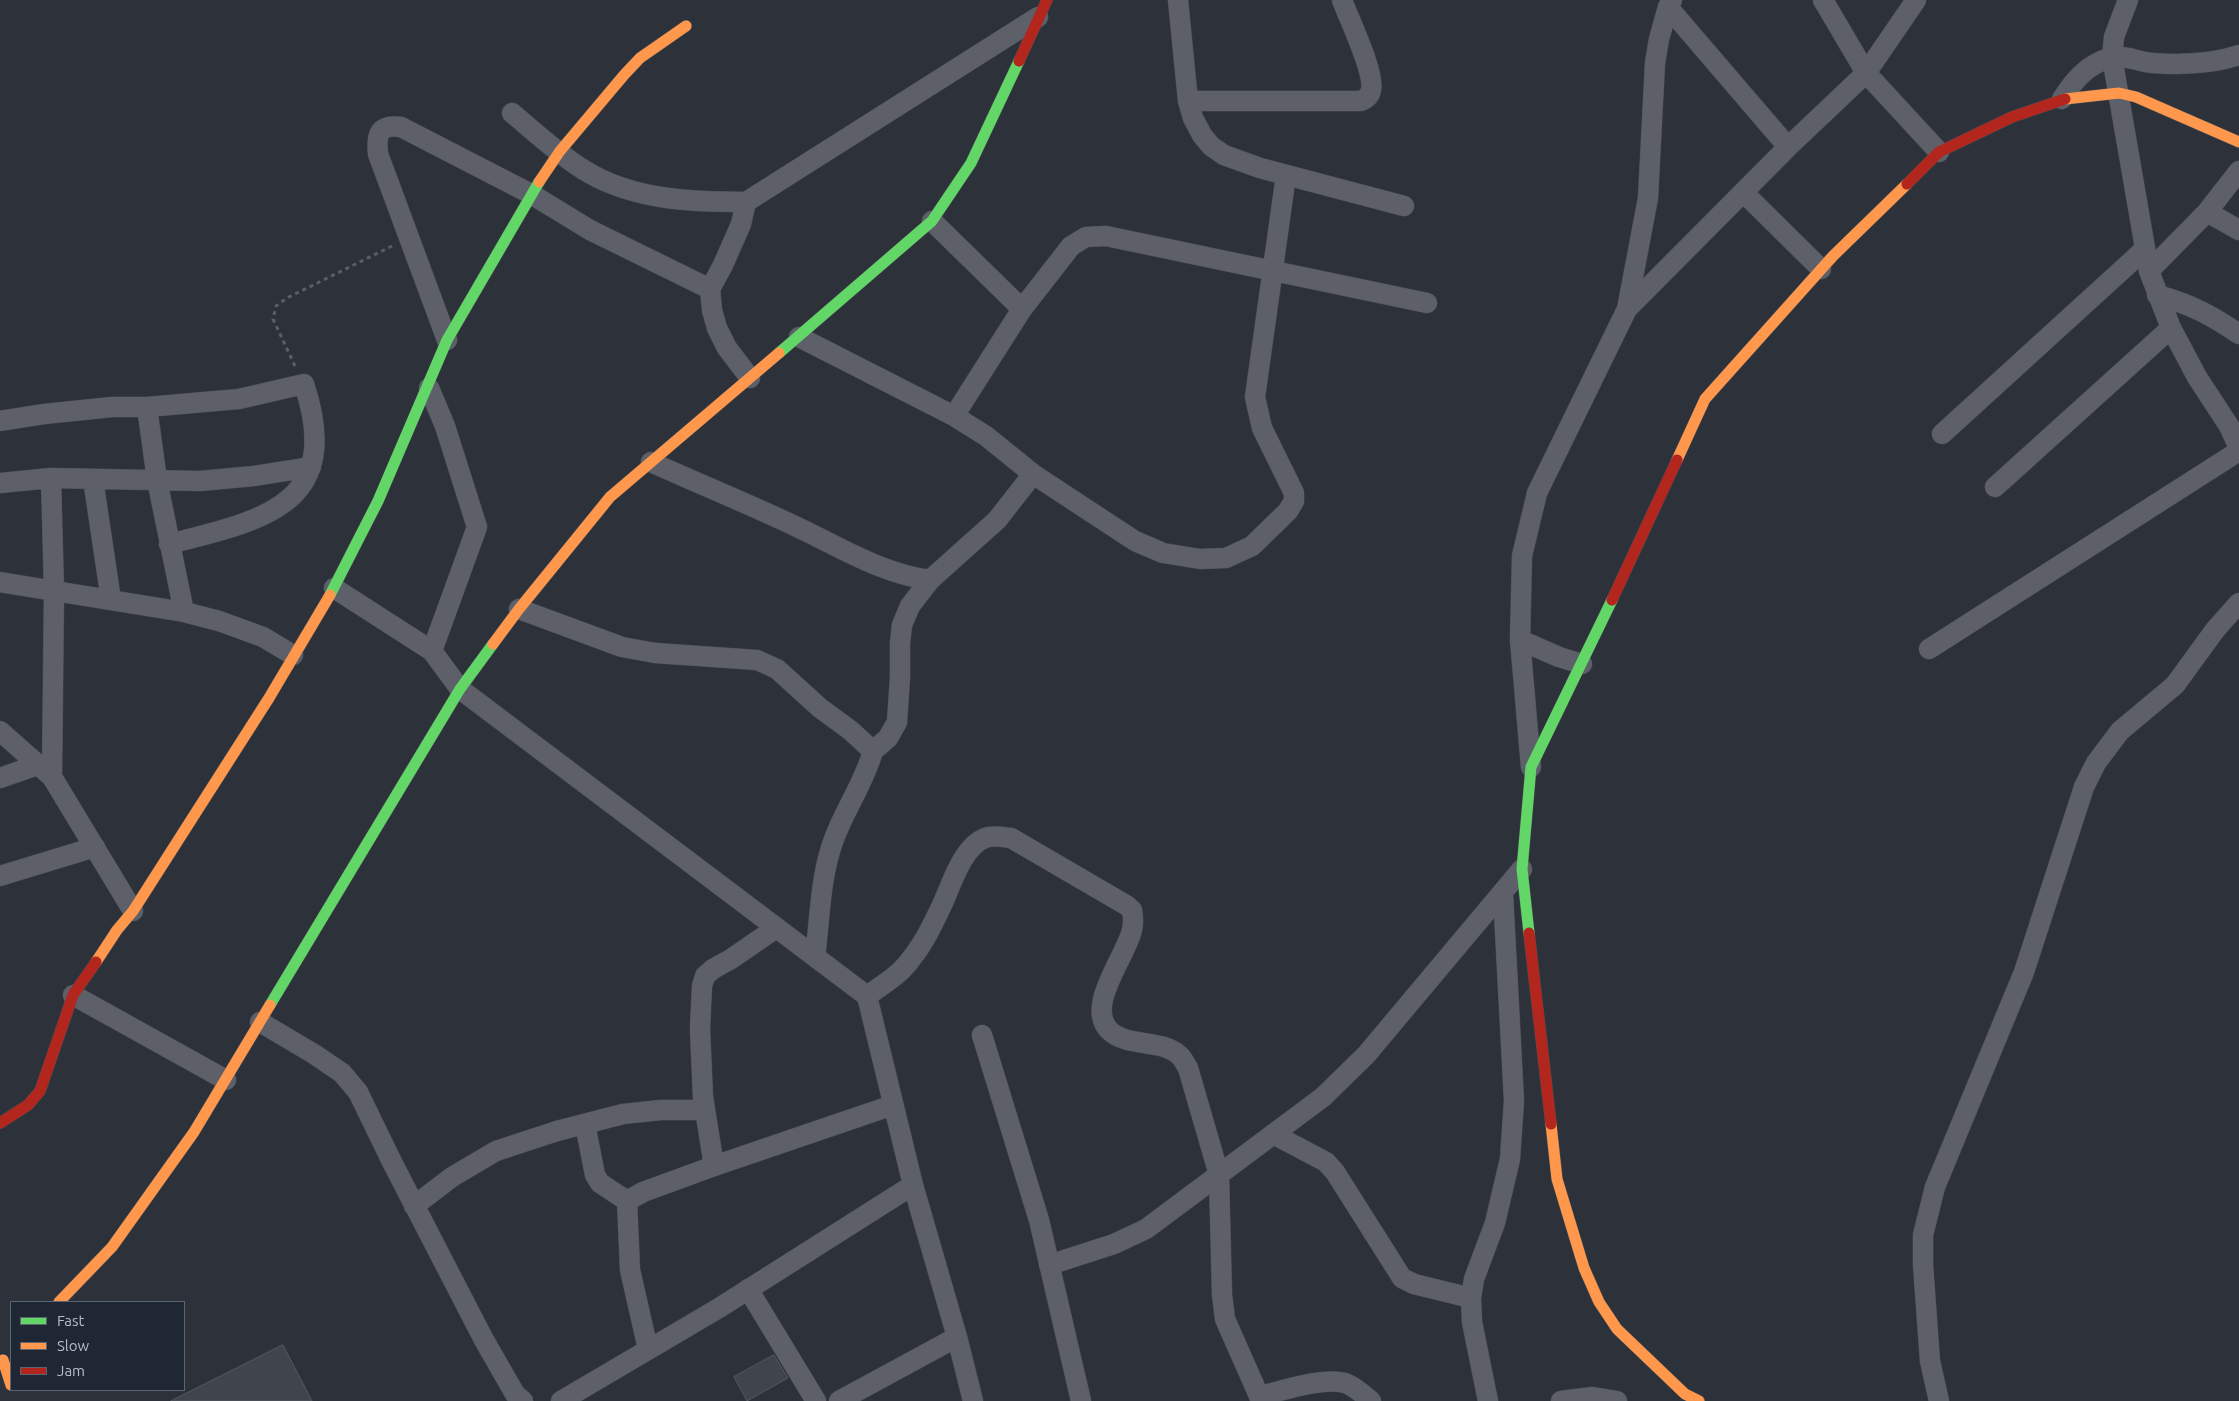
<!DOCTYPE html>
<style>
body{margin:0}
#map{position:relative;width:2239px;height:1401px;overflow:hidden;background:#2c313a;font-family:Ubuntu,sans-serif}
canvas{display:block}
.legend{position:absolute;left:10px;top:1301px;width:175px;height:90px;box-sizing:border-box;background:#1f2735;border:1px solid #5c6371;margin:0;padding:6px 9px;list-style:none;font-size:15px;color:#b7bdca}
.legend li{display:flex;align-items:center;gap:10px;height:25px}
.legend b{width:25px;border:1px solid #5c6371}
</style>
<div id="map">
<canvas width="2239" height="1401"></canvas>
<ul class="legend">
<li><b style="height:6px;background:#63d668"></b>Fast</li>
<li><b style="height:6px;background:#ff974d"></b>Slow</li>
<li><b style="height:6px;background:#b3261e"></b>Jam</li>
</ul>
</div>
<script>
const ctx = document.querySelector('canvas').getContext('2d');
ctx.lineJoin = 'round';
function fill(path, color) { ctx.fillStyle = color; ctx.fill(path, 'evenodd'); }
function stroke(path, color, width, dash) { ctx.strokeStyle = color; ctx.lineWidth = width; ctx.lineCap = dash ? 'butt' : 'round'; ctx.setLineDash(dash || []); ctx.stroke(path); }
const building = new Path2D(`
 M283 1345 312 1401H171Z
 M774 1355 788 1378 747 1401 734 1377Z`);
const path = new Path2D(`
 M295 366 273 319 276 306 287 298 392 246`);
const street = new Path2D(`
 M1178 0 1188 101 1193 118 1202 135 1211 146 1224 155 1260 168 1404 206
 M1672 0 1668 7 1788 147
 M1823 0 1866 73 1939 152
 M2128 0 2114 37 2112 57 2149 271 2171 328 2197 377 2229 426 2239 448
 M1668 7 1659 39 1655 63 1648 198 1627 309 1788 147 1866 73 1916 0
 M2062 99C2074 80 2088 64 2110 58 2123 54 2139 62 2152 63 2180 65 2213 64 2239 55
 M1188 101H1361C1366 99 1370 96 1371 90 1375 72 1349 19 1342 0
 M512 113C535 132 558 154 584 170 632 200 691 202 746 202L1038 17
 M1743 192 1821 269
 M746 202 741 224 723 265 710 289 712 310 717 328 727 348 750 378
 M2207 212 2239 230
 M932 221 1022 309 1071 246 1086 237 1106 236 1427 303
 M2149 271 2207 212 2239 171
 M2157 295C2190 304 2211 315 2239 334
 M1022 309 954 416 986 436 1033 474 1135 541 1163 553 1200 559 1226 558 1252 546 1288 511 1294 501V493L1262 428 1255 397 1286 175
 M799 337 954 416
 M447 340 378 154C376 134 379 124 401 127L531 194 590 230 710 289
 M429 388 445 426 477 527 432 651
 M147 407 157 480 184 612
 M0 421 44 414 112 407H147L239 399 304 384C344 505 264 520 169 544
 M1942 434 2145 249
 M651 462C699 484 749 504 797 527 840 547 882 574 930 580
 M51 478 54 591 52 777
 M93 479 111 600
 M0 483 51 478 200 481 254 476 311 467
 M1995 487 2171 328
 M0 582 184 612 219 621 263 637 293 655
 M334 588 432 651 460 689 867 996 913 1185 957 1337 973 1401
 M519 609 622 647 655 653 757 660 777 669 820 708 850 730 873 751C864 783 845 809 834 839 820 876 820 919 815 957
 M1520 640 1559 657 1582 664
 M1929 649 2239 451
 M0 731 52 777 133 911
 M873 751 888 738 897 722 900 677V643L902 625 910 606 930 580 997 520 1033 474
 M1531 767 1520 640 1522 556 1537 493 1627 309
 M0 778 37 765
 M0 876 95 847
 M73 995 226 1080
 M867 996C882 985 900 975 911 959 924 943 933 924 942 905 951 886 962 847 985 838 993 835 1003 837 1011 838L1126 905 1132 910C1133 916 1134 923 1132 930 1126 957 1083 1008 1111 1032 1129 1047 1161 1039 1179 1055 1183 1058 1185 1064 1188 1068L1219 1175 1222 1295 1225 1319 1259 1396
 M260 1022 314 1054 342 1073 358 1092 392 1162 484 1340 515 1394 523 1401
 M982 1035 1039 1220 1081 1401
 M585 1124 595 1175 600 1183 627 1201
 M1273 1134 1326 1162 1335 1172 1402 1278 1414 1284 1471 1298
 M714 1166 703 1097 700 1029 702 986 705 976 713 969 731 959 776 928
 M414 1206 452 1177 496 1151 557 1131 623 1114 661 1110H705
 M1049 1265 1114 1244 1146 1229 1323 1097 1366 1055 1522 869
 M748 1289 816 1401
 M648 1349 630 1270 627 1201 643 1192 714 1166 893 1105
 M561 1401 719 1308 913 1185
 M839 1401 957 1337
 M1261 1401 1259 1396C1283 1391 1322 1377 1345 1383 1354 1386 1364 1395 1371 1401
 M1488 1401 1472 1322 1471 1298 1474 1279 1495 1223 1510 1159 1514 1101 1503 893
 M1561 1401 1593 1397 1617 1401
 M1939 1401 1930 1361 1923 1265V1235L1935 1187 2024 972 2084 787 2096 763 2120 731 2175 685 2215 630 2239 603`);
const fast = new Path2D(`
 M779 353 932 221 971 163 1019 61
 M330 595 378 501 447 340 539 182
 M1529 933 1522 869 1531 767 1612 600
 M270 1005 460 689 493 644`);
const slow = new Path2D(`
 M2065 99 2119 93 2136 97 2239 142
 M539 182 560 151 624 75 640 58 686 26
 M1677 460 1705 399 1833 256 1907 184
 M493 644 519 609 610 497 779 353
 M96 962 117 930 133 911 269 698 330 595
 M1551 1124 1557 1179 1584 1268 1599 1302 1617 1329 1685 1394 1699 1401
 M59 1302 112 1247 194 1132 270 1005
 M3 1360 11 1385`);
const jam = new Path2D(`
 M1019 61 1047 0
 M1907 184 1939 152 2012 117 2065 99
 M1612 600 1677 460
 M1529 933 1551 1124
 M0 1123 28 1105 40 1091 73 995 96 962`);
fill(building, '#40454c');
stroke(building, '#545961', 1);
stroke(street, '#484c52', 21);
stroke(fast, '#484c52', 12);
stroke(slow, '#484c52', 12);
stroke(jam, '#484c52', 12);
stroke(path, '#5a5f65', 3, [4, 4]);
stroke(street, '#5d6068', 20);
stroke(fast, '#63d668', 11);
stroke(slow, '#ff974d', 11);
stroke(jam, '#b3261e', 11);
</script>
